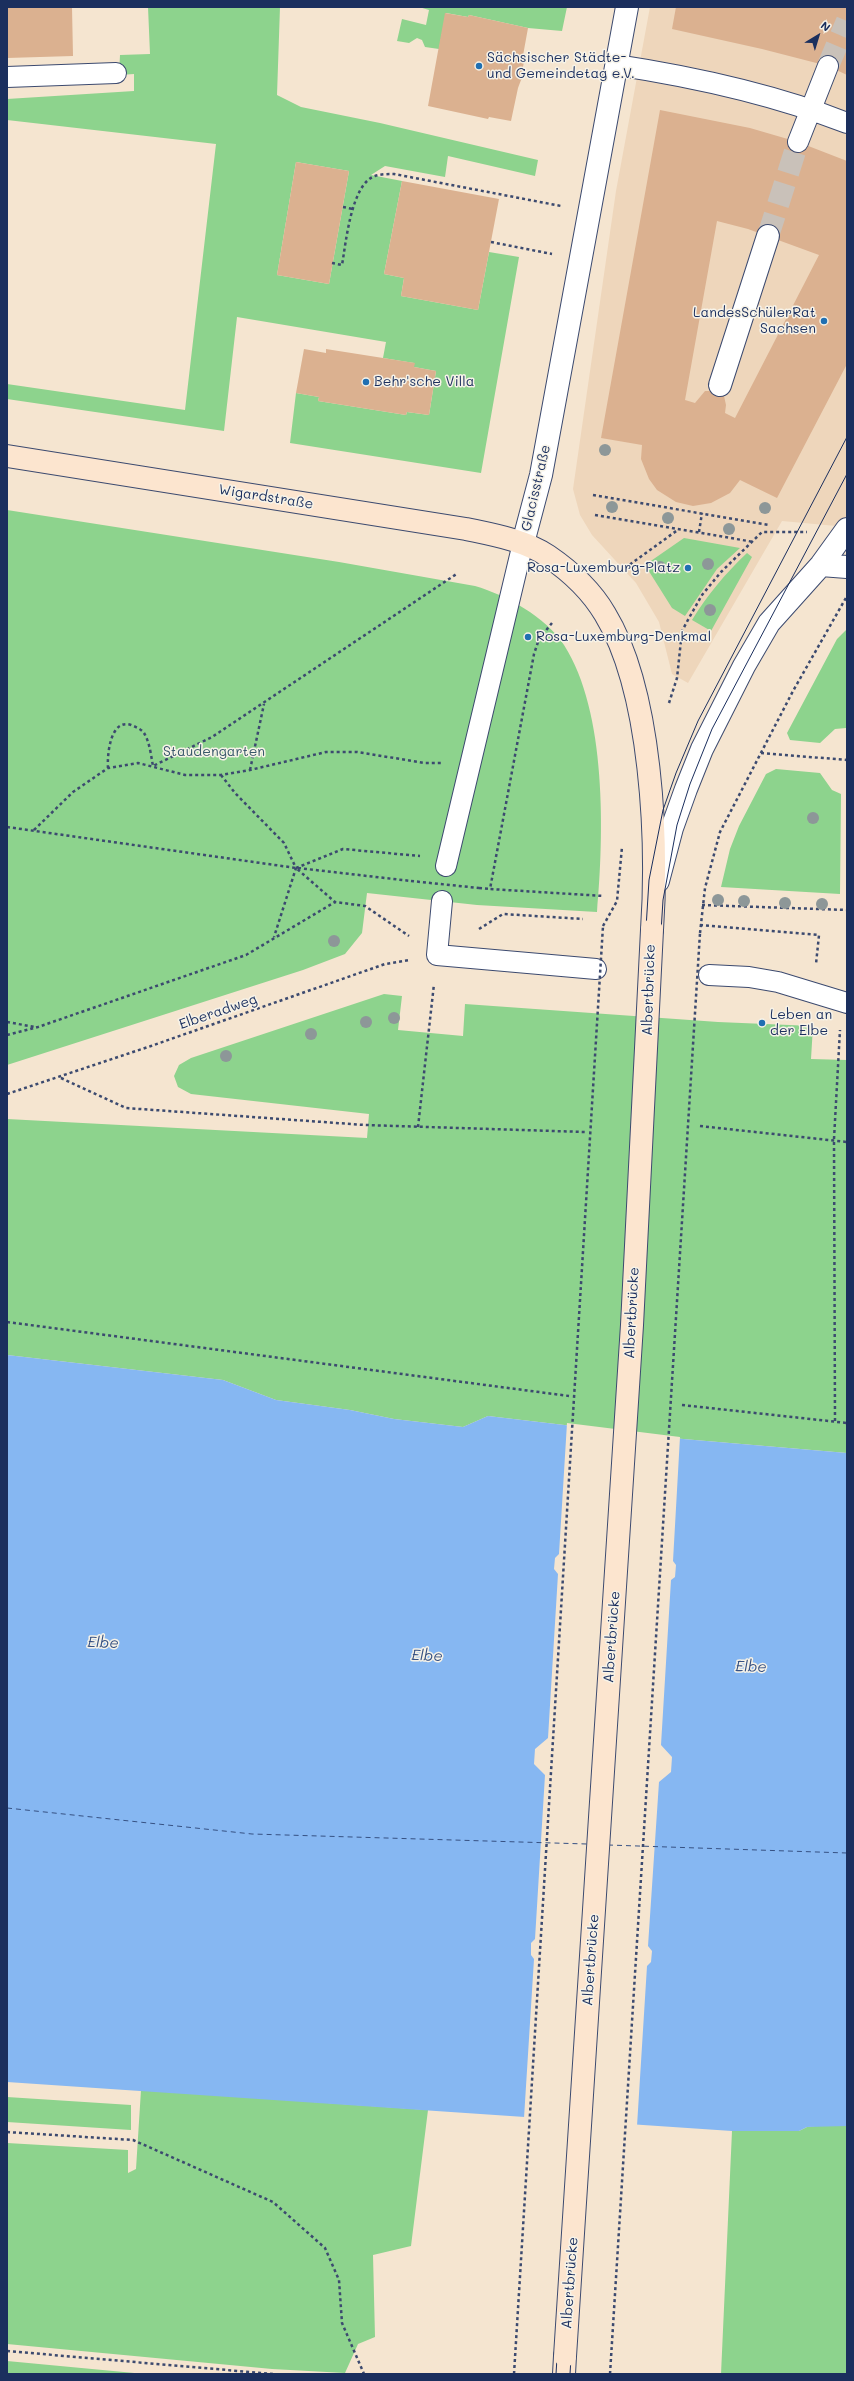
<!DOCTYPE html>
<meta charset="utf-8">
<style>
body{margin:0}
#map{position:relative;width:854px;height:2381px;overflow:hidden;background:#f5e5d0;font-family:Mali,sans-serif}
canvas{display:block}
.frame{position:absolute;inset:0;border:8px solid #1b2f5e;pointer-events:none}
.north{position:absolute;left:798px;top:16px;width:40px;height:40px;-webkit-text-stroke:3px #f7f3e8;paint-order:stroke;rotate:38deg;font-size:11px;font-weight:700;line-height:16px;text-align:center;color:#1b2f5e}
.north::after{content:'';display:block;margin:auto;width:14px;height:18px;background:#1b2f5e;clip-path:polygon(50% 0,100% 100%,50% 72%,0 100%)}
</style>
<div id="map">
<canvas width="854" height="2381"></canvas>
<div class="frame"></div>
<div class="north">N</div>
</div>
<script>
const ctx = document.querySelector('canvas').getContext('2d');
ctx.lineJoin = 'round';
function fill(path, color) { ctx.fillStyle = color; ctx.fill(path, 'evenodd'); }
function stroke(path, color, width, dash) { ctx.strokeStyle = color; ctx.lineWidth = width; ctx.lineCap = dash ? 'butt' : 'round'; ctx.setLineDash(dash || []); ctx.stroke(path); }
function label(font, color, halo, rows, align = 'center') {
  ctx.font = font + ' Mali,sans-serif'; ctx.lineWidth = 3; ctx.setLineDash([]); ctx.textBaseline = 'middle'; ctx.strokeStyle = halo; ctx.fillStyle = color; for (const [text, x, y, turn = 0] of rows) {
    ctx.save(); ctx.translate(x, y); ctx.rotate((+turn || 0) * Math.PI / 180); ctx.textAlign = isNaN(turn) ? turn : align; if (halo) ctx.strokeText(text, 0, 0); ctx.fillText(text, 0, 0); ctx.restore();
  }
}
const built = new Path2D(`
 M650 7H847V527L782 521 688 683 672 674 659 622 636 583 592 535 580 515 573 489 616 191Z`);
const green = new Path2D(`
 M148 7H280L277 95 301 107 380 123 538 160 535 176 448 156 445 177 385 166 371 175 402 181 384 274 404 278 401 296 478 310 489 252 519 257 481 473 290 443 296 393 319 397 318 401 406 415 407 412 429 415 436 371 414 367V363L383 358 386 342 237 317 224 431 7 399V384L185 410 216 144 7 120V99L134 91V74L119 75 120 55 150 54ZM296 162 349 171 329 284 277 275Z
 M419 7H567L562 31 528 28 469 15 468 17 446 13 439 49 425 47 422 40 417 38 409 43 397 41 402 19 426 25 429 10Z
 M7 510 339 562 475 586C506 595 546 617 564 645 607 712 604 835 597 912L477 905 367 893 362 933 345 954 303 970 7 1065Z
 M684 538 740 548 717 569 685 616 672 608 645 565Z
 M747 553 752 557 711 631 692 620C708 594 725 574 747 553Z
 M847 629 846 728 835 729 820 743 790 740 787 733 837 639Z
 M776 769 820 773 832 790 841 794 840 894 721 887 730 849 739 826 766 774Z
 M384 994 402 996 398 1030 463 1036 465 1004 718 1022 813 1026 811 1059 847 1060V1453L683 1439 488 1416 463 1427 394 1419 350 1410 276 1400 223 1380 7 1355V1119L367 1138 369 1114 191 1094 178 1087 174 1076 179 1065 191 1058Z
 M141 2090 428 2110 411 2246 373 2255 375 2337 358 2344 345 2373 272 2369 7 2344V2143L128 2150V2173L136 2169Z
 M7 2097 131 2105V2130L7 2122Z
 M823 2125 847 2126V2374H721L732 2131H799L807 2127Z
 M7 2361 145 2374H7Z`);
const water = new Path2D(`
 M7 1355 223 1380 276 1400 350 1410 394 1419 463 1427 488 1416 683 1439 847 1453V2126L807 2127 799 2131H732L7 2082Z`);
const pier = new Path2D(`
 M567 1423 680 1437 673 1561 676 1565 675 1577 671 1580 661 1745 672 1757 671 1772 659 1782 648 1946 652 1951 651 1962 647 1966 637 2126 524 2118 534 1959 531 1955V1943L535 1939 545 1775 534 1764 535 1749 548 1738 558 1574 554 1569 555 1558 559 1554Z`);
const ferry = new Path2D(`
 M7 1808 252 1834 587 1844
 M608 1845 847 1853`);
const building = new Path2D(`
 M7 7H72L73 56 7 58Z
 M676 7H847V75L828 66 762 49 672 29Z
 M445 13 468 17 469 15 528 28 522 61 524 62 522 71 527 75 521 80 518 88 511 121 489 117 488 119 428 106Z
 M660 110 750 128 798 142 847 161V364L777 498 740 480 730 493 711 503 693 506 676 502 657 490 649 479 641 459 642 445 601 438ZM717 221 748 229 819 255 735 418 725 413 726 405 724 396 717 391H705L695 403 685 400Z
 M296 162 349 171 329 284 277 275Z
 M402 181 499 199 478 310 401 296 404 278 384 274Z
 M304 349 326 353V349L383 358 415 363 414 367 436 371 429 415 407 412 406 415 318 401 319 397 296 393Z`);
const pedestrianTunnel = new Path2D(`
 M828 66 847 21
 M768 236 798 142`);
const path = new Path2D(`
 M343 207 353 209
 M491 242 552 254
 M332 263 342 265C346 243 351 184 375 176 381 174 388 174 394 174L561 206
 M593 495 769 525
 M595 515 754 542
 M699 532 702 513
 M625 568 679 529
 M552 623 539 639 534 654 490 889 604 896
 M669 703 677 678 682 631 689 618 702 595 721 572 762 532H807
 M761 753 847 760
 M108 768C107 756 110 718 131 725 136 727 141 729 144 733 150 743 151 756 153 766L212 737 458 573
 M250 770 264 704
 M221 775 235 793 284 843 296 868 274 937
 M7 827 296 868 335 902
 M34 830 73 792 108 768 138 763 185 775H221L250 770 326 752H357L425 763H441
 M296 868 343 849 420 856
 M298 868 411 881
 M479 888 490 889
 M702 905 847 910
 M700 925 819 935 816 964
 M603 926 617 901 622 847
 M479 929 503 914 583 919
 M700 933 705 888 720 832 793 691 847 596
 M7 1022 35 1027
 M7 1035 38 1027 246 955 335 902 365 906 409 936
 M61 1078 126 1108 365 1125 585 1132
 M7 1094 151 1046 385 964 410 960
 M700 1126 847 1142
 M418 1127 434 984
 M7 1322 569 1396
 M682 1405 847 1423
 M835 1421 834 1139 840 1030
 M7 2132 133 2140 273 2202 325 2248 339 2280 342 2323 364 2374
 M7 2351 273 2374`);
const service = new Path2D(`
 M616 65C695 77 773 94 847 123
 M7 77 116 73
 M798 142 828 66
 M446 866 523 543
 M442 901 437 955 596 969
 M709 975 749 977 778 982 847 1003`);
const pedestrian = new Path2D(`
 M720 385 768 236`);
const tertiary = new Path2D(`
 M523 543 541 475 627 7
 M821 565 847 567
 M658 881 672 828 686 789 702 749 744 666 769 623 821 565 847 529`);
const secondary = new Path2D(`
 M7 456 466 529C494 535 524 540 548 556 570 571 592 592 605 614 652 691 658 841 652 930
 M564 2374 565 2356`);
const tram = new Path2D(`
 M556 2374 649 880 663 810 676 773 698 721 847 437
 M570 2374 663 900 677 825 690 784 712 729 847 474`);
const pathBridge = new Path2D(`
 M411 881 479 888
 M514 2374 603 926
 M610 2374 700 933`);
const secondaryBridge = new Path2D(`
 M565 2356 632 1325 652 930`);
const trees = [
 [605,450],
 [612,507],
 [765,508],
 [668,518],
 [729,529],
 [708,564],
 [660,567],
 [710,610],
 [813,818],
 [718,900],
 [744,901],
 [785,903],
 [822,904],
 [334,941],
 [394,1018],
 [366,1022],
 [311,1034],
 [226,1056]
];
const markers = [
 [479,66,4,"#1f6fb2"],
 [824,321,4,"#1f6fb2"],
 [366,382,4,"#1f6fb2"],
 [688,568,4,"#1f6fb2"],
 [528,637,4,"#1f6fb2"],
 [762,1023,4,"#1f6fb2"]
];
const poiNames = [
 ["Sächsischer Städte-",487,58],
 ["und Gemeindetag e.V.",487,74],
 ["LandesSchülerRat",816,313,"right"],
 ["Sachsen",816,329,"right"],
 ["Behr'sche Villa",374,382],
 ["Rosa-Luxemburg-Platz",680,568,"right"],
 ["Rosa-Luxemburg-Denkmal",536,637],
 ["Leben an",770,1015],
 ["der Elbe",770,1031]
];
const streetNames = [
 ["Glacisstraße",536,488,-77],
 ["Wigardstraße",266,497,9],
 ["Albertbrücke",649,990,-88],
 ["Elberadweg",218,1012,-19],
 ["Albertbrücke",632,1313,-87],
 ["Albertbrücke",612,1637,-86],
 ["Albertbrücke",591,1960,-86],
 ["Albertbrücke",570,2283,-86]
];
const parkNames = [
 ["Staudengarten",214,752]
];
const waterNames = [
 ["Elbe",103,1643,2],
 ["Elbe",427,1656,2],
 ["Elbe",751,1667,1]
];
fill(built, '#eed6bb');
fill(green, '#8dd38d');
fill(water, '#86b7f2');
fill(pier, '#f5e5d0');
stroke(ferry, '#365183', 1, [5, 4]);
fill(building, '#dbb190');
stroke(pedestrianTunnel, '#c9c1b9', 22, [22, 11]);
stroke(service, '#3c4a6f', 22);
stroke(pedestrian, '#3c4a6f', 24);
stroke(tertiary, '#3c4a6f', 24);
stroke(secondary, '#3c4a6f', 24);
stroke(path, '#3c4a6f', 2.5, [3, 3]);
stroke(service, '#fff', 20);
stroke(pedestrian, '#fff', 22);
stroke(tertiary, '#fff', 22);
stroke(secondary, '#fce5cf', 22);
stroke(tram, '#1b2f5e', 1);
stroke(secondaryBridge, '#3c4a6f', 24, []);
stroke(pathBridge, '#3c4a6f', 2.5, [3, 3]);
stroke(secondaryBridge, '#fce5cf', 22);
ctx.fillStyle = '#8d9798';
for (const [x, y] of trees) { ctx.beginPath(); ctx.arc(x, y, 6, 0, 2 * Math.PI); ctx.fill(); }
for (const [x, y, r, color] of markers) { const dot = new Path2D(); dot.arc(x, y, r, 0, 2 * Math.PI); ctx.fillStyle = color; ctx.fill(dot); stroke(dot, '#f7f3e8', 1.5); }
label('14px', '#1b2f5e', '#f7f3e8', poiNames, 'left');
label('14px', '#1b2f5e', '#f7f3e8', streetNames);
label('14px', '#38586a', '#f7f3e8', parkNames);
label('italic 15px', '#365183', '#f7f3e8', waterNames);
</script>
